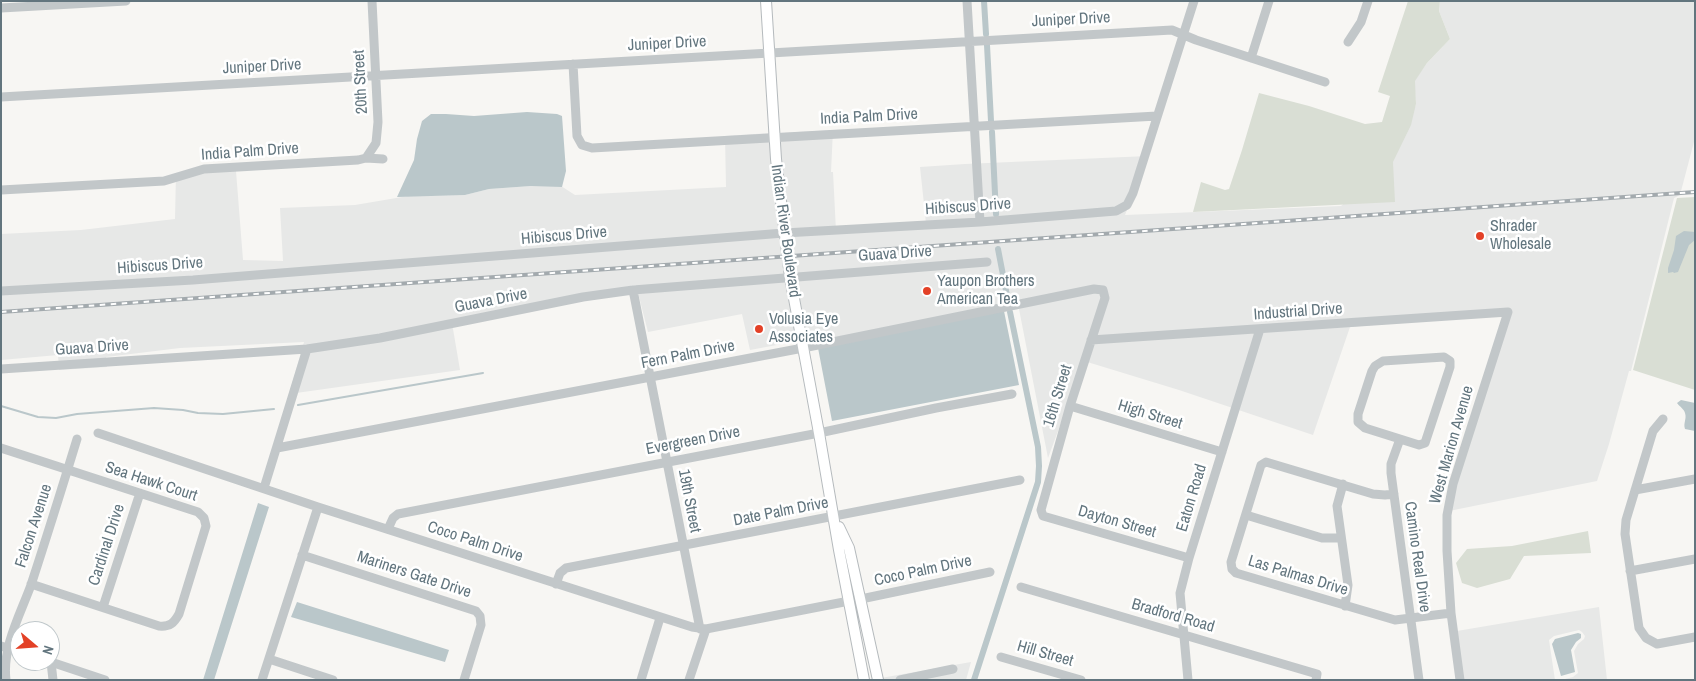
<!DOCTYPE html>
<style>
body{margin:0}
#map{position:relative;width:1696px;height:681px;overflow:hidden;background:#f7f6f3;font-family:"Archivo Narrow",sans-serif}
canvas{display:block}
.frame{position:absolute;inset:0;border:2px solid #62757e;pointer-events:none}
.north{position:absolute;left:10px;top:621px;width:50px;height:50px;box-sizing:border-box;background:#fff;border:1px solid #c0c8cb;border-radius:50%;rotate:108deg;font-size:14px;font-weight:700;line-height:20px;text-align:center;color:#62757e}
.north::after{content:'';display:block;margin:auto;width:18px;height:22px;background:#e34127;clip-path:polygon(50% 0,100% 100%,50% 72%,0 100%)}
</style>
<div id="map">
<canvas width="1696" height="681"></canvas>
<div class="frame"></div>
<div class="north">N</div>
</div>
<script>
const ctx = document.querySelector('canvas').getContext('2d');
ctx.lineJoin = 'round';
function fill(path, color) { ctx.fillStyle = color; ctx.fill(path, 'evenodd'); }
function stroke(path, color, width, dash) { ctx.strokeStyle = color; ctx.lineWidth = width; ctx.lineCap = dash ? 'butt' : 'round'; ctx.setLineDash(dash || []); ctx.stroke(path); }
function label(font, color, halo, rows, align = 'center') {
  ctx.font = font + ' "Archivo Narrow",sans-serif'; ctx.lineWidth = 5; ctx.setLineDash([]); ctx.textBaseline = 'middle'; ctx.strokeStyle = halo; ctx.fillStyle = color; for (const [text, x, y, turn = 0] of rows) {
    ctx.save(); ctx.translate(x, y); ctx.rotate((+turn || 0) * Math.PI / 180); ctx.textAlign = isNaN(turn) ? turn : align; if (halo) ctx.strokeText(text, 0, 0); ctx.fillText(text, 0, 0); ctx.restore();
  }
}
const built = new Path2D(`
 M1440 1H1695V138L1680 195 1674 198 1631 371H1629L1609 444 1597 481 1449 511 1504 314 1350 327 1313 435 1179 390 1084 361 1048 458 1019 309 818 348 815 338 805 340 794 277 778 133 833 130 831 172H833L836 231 926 223 920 167 965 164 1148 156 1125 215 1341 206 1392 162 1401 144 1416 104 1414 81 1427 63 1450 39 1439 11Z
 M770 133 798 341 750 350 742 314 648 332 636 285 452 323 460 370 289 394 304 342 180 348 106 357 107 367 59 370 58 355 1 360V234L81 230 175 219 176 173 236 171 243 260 283 261 280 208 355 205 408 196 465 195 489 189 531 186H561L575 195 726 187 725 136Z
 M1599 607 1607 680H1561L1573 677 1578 673 1574 651 1578 644 1584 639 1585 636 1582 632 1579 630 1554 636 1549 640 1555 680H1459L1451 632Z
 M971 662 966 680H881V678Z`);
const green = new Path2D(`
 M1408 1H1440L1439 11 1450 39 1427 63 1415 81 1416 104 1411 125 1393 162 1395 202 1193 212 1201 182 1225 190 1229 189 1242 150 1259 93 1309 106 1365 124 1382 122 1390 96 1378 92Z
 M1695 197V390L1633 370 1677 198Z
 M1588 531 1591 553 1524 556 1510 579 1477 588 1462 583 1456 563 1467 549 1512 546Z`);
const water = new Path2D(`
 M527 112 557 114 562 116 566 171 562 187 531 186 489 189 465 195 397 197 414 160 417 139 422 121 431 114H446L474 116Z
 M1684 231 1695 232V240L1689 245 1678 272 1674 273 1673 272 1668 273V268L1674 250 1676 236Z
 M1004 311 1019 385 832 421 818 348Z
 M1681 400 1695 403V431L1685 429C1683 423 1687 419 1685 413 1684 409 1680 407 1677 403Z
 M258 503 269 507 214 680H203Z
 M297 602 449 650 445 662 291 617Z
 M1578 633 1581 634V638L1576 642 1571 650 1575 672 1561 676 1552 644 1555 639Z`);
const stream = new Path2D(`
 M298 405 483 373
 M1 406 38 417 56 418 77 414 154 408 183 410 198 413 223 414 274 409`);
const canal = new Path2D(`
 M984 1 986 34
 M987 45 991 121
 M992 132 996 214
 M998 249 1008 301
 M974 680 1038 482 1039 466 1038 447 1010 312`);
const minor = new Path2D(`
 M967 1 980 222
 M1 8 126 1
 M1348 42 1361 22 1368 1
 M1251 58 1269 1
 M573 64 577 136 582 145 592 148 1157 116
 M1 97 1172 30 1196 40 1325 82
 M366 158 376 143 378 122 372 1
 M1 190 164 181 204 169 358 160 366 158 383 159
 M633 290 700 629
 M1 291 193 280 784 233 980 222 1116 211 1127 205 1133 193 1194 1
 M1091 340 1508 312 1453 484 1447 515V551L1451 613 1460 680
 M1444 357 1450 361V367L1425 443 1419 445 1400 439 1365 428 1358 422V414L1372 371 1375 366 1383 361Z
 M1 369 307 349 380 338 583 297 633 290 987 262
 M1070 406 1222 452
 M1663 419 1653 431 1626 520 1625 534 1639 628 1646 638 1657 644 1695 637
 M98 433 318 507 692 627 706 629 849 601
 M1400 439 1391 464V473L1419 680
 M1 448 198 512 204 518 206 526 179 614C174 623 170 627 159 626L31 584
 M277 448 803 348 1094 289 1103 290 1105 298 1070 406 1041 510 1043 516 1189 558
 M1343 484 1337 506 1348 585 1345 606
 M264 488 307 349
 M1635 490 1695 479
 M1394 494 1385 495 1373 494 1266 462 1261 465 1231 562 1232 569 1236 573 1395 620 1451 613
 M1246 515 1322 538H1341
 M388 529 393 518 398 514 819 433 936 408 1012 394
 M302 555 476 611 480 616 481 625 464 680
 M1630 571 1695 559
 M556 584 560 573 566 568 1020 480
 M1021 587 1317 674 1316 680
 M861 599 990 572
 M103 607 140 493
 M1 646 20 652
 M1001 657 1081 680
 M269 659 333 680
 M6 680C2 647 20 615 31 585 47 536 62 488 77 439
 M53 680 51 662 105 680
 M262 680 318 507
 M641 680 660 618
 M689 680 706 629
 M900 680 953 669
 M1188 680 1180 593 1189 558 1260 329`);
const major = new Path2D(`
 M766 1 776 159 790 277 819 433 839 550 864 680
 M839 527 849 548 878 680`);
const rail = new Path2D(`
 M1 312 1695 192`);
const markers = [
 [1480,236,5,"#e34127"],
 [927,291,5,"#e34127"],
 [759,329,5,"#e34127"]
];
const streetNames = [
 ["Juniper Drive",1071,20,-3],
 ["Juniper Drive",667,44,-3],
 ["Juniper Drive",262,67,-3],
 ["20th Street",361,82,-93],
 ["India Palm Drive",869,117,-3],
 ["India Palm Drive",250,152,-4],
 ["Hibiscus Drive",968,207,-4],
 ["Indian River Boulevard",785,231,82],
 ["Hibiscus Drive",564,236,-5],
 ["Guava Drive",895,254,-4],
 ["Hibiscus Drive",160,266,-4],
 ["Guava Drive",491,301,-11],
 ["Industrial Drive",1298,312,-4],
 ["Guava Drive",92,348,-4],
 ["Fern Palm Drive",688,355,-11],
 ["16th Street",1058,396,-73],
 ["High Street",1150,415,17],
 ["Evergreen Drive",693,441,-11],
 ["West Marion Avenue",1452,445,-74],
 ["Sea Hawk Court",151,482,18],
 ["Eaton Road",1192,498,-73],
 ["19th Street",689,501,79],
 ["Date Palm Drive",781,512,-11],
 ["Dayton Street",1117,522,16],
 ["Falcon Avenue",34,526,-72],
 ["Coco Palm Drive",475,542,18],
 ["Cardinal Drive",107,545,-72],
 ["Camino Real Drive",1417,557,82],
 ["Coco Palm Drive",923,571,-12],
 ["Mariners Gate Drive",414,575,18],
 ["Las Palmas Drive",1298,576,17],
 ["Bradford Road",1173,616,16],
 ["Hill Street",1045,654,16]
];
const poiNames = [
 ["Shrader",1490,227],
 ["Wholesale",1490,245],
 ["Yaupon Brothers",937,282],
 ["American Tea",937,300],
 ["Volusia Eye",769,320],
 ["Associates",769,338]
];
fill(built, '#e7e8e7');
fill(green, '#d9ded4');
fill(water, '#bac7ca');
stroke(stream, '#bac7ca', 2);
stroke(canal, '#bac7ca', 6);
stroke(major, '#b5babd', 12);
stroke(minor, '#c2c7c9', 9);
stroke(major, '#fff', 10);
stroke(rail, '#a3aaae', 4);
stroke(rail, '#fff', 2, [5.5]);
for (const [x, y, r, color] of markers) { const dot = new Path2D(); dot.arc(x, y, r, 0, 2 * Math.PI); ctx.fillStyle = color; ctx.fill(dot); stroke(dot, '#fff', 2); }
label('16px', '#62757e', '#fff', streetNames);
label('16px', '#62757e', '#fff', poiNames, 'left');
</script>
